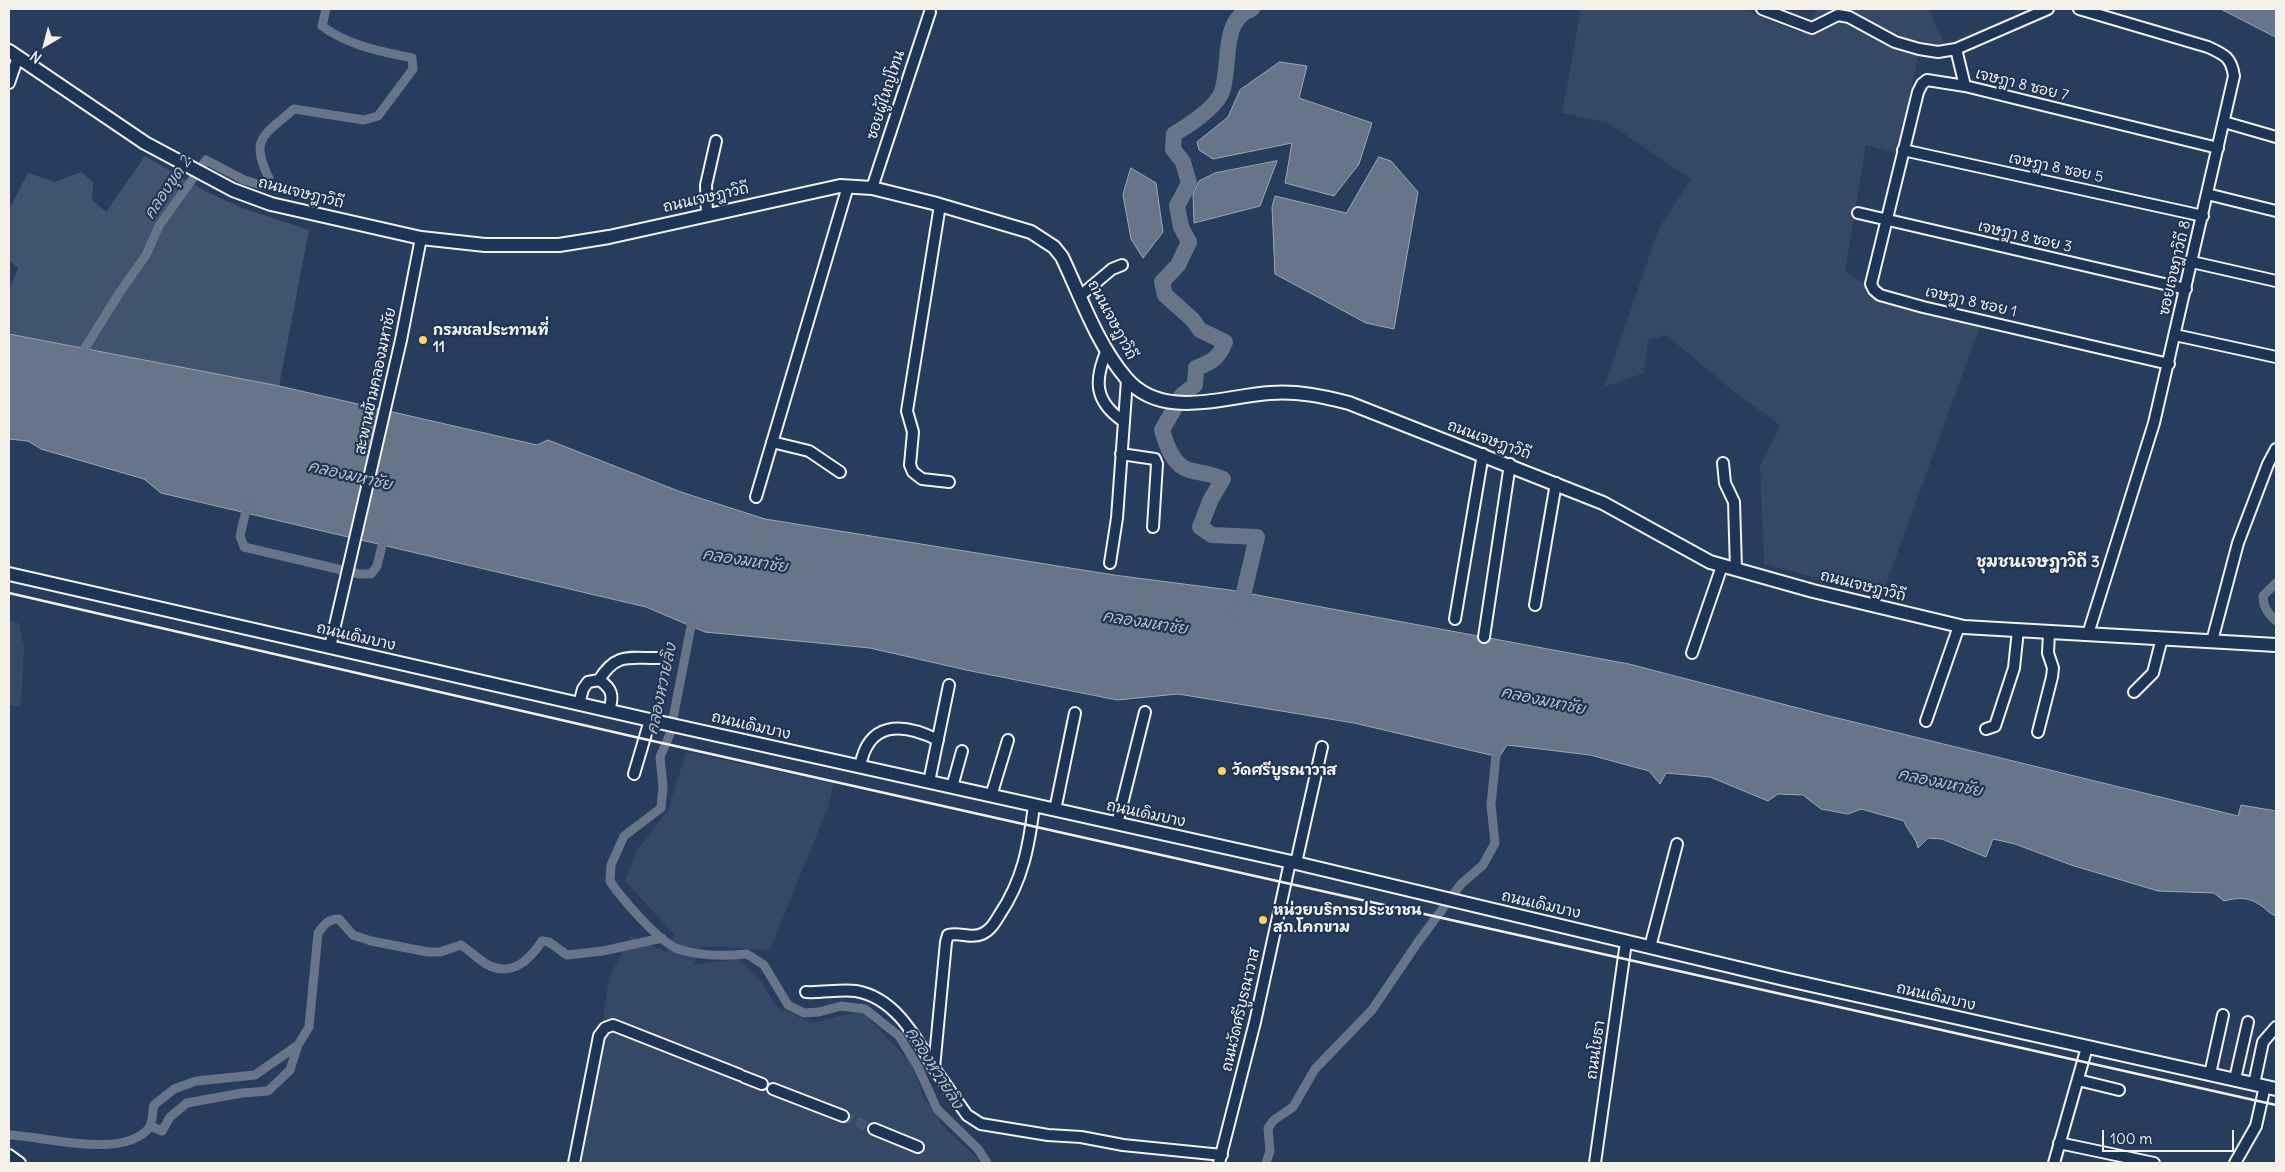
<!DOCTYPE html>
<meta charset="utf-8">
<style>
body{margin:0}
#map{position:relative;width:2285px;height:1172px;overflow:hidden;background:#263d5d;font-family:Delius,sans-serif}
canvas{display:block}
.frame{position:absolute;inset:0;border:10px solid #f4f1e8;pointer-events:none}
.north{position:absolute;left:20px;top:20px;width:50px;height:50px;-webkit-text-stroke:4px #1d3557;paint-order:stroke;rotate:217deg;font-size:14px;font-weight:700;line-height:20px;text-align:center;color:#f4f1e8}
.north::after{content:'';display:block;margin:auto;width:18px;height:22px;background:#f4f1e8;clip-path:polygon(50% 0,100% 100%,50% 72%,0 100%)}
.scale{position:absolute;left:2102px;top:1130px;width:132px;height:22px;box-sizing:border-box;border:2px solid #f4f1e8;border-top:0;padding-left:6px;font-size:15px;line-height:18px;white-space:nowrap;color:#f4f1e8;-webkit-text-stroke:4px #1d3557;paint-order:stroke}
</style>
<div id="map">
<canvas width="2285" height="1172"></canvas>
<div class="frame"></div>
<div class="north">N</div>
<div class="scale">100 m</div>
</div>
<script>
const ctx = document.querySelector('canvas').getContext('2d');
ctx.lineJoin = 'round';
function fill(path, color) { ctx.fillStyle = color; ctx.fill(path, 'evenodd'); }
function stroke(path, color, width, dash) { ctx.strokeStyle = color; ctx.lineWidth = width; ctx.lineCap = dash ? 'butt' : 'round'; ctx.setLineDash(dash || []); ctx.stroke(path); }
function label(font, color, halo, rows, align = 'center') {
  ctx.font = font + ' Delius,"Playpen Sans Thai",sans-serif'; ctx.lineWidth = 4.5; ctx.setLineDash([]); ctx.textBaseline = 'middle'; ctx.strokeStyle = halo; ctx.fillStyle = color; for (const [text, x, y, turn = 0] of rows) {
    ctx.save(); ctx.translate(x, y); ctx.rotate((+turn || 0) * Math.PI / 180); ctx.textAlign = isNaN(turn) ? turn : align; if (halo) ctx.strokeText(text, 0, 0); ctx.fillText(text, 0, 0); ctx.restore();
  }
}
const built = new Path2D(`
 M1581 9H1745L1801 34 1817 9H1928L1949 52 1920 48 1897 153 1866 145 1845 271 1866 285 1983 318 1882 595 1764 564 1760 466 1780 425 1737 394 1666 335 1648 340 1644 373 1604 387 1659 228 1691 179 1608 123 1562 113Z
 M9 621 19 623 24 647 21 707 9 705Z
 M686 752 834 783 828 807 770 950 702 946 693 965 738 959 760 979 776 1006 811 1023 862 1011 913 1065 924 1098 937 1114 941 1124 978 1159 977 1163H580L592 1100 609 977 631 936 666 952 674 934 625 881 636 852 668 810Z`);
const green = new Path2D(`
 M145 156 205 191 242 208 309 230 279 386 9 334V290L18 268 9 260V210L28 173 55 182 81 172 93 182 92 200 106 212Z`);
const water = new Path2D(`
 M2221 9H2276V37Z
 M1280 62 1307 66 1299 98 1372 123 1359 164 1334 196 1285 183 1292 143 1213 159 1199 150 1197 142 1228 117 1240 90Z
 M1379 157 1391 161 1418 192 1394 329 1366 323 1275 274 1272 207 1275 196 1346 213Z
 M1277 161 1260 206 1194 223 1193 194 1199 181 1215 173Z
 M1131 168 1156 183 1163 232 1143 258 1131 239 1123 195Z
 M9 334 279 386 537 445 548 440 681 492 765 519 1114 575 1230 590 1629 664 1821 714 2238 816 2241 805 2276 811V916C2270 914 2268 911 2263 907 2250 897 2239 897 2224 901L2214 893 2158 891 2071 865 2015 844 1993 839 1986 857 1942 839 1928 838 1918 848C1916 837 1908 832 1904 821L1861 809 1848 814 1821 809 1803 795 1778 794 1768 801 1710 777 1666 773 1660 784 1649 771 1590 755 1507 745 1499 757 1354 723 1178 694 1117 700 966 670 870 648 705 632 646 607 161 493 144 479 41 449 28 441 9 439Z`);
const canal = new Path2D(`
 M80 356 120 292 146 255 159 226 206 160 244 180 264 186 269 178C249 139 264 135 294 109L364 120 378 116 413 69 412 58C380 51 349 46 322 26L326 9
 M248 502 240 536 244 547 359 574H371L377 566 385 533
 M2276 583 2263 596C2263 608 2269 614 2276 621
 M693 616 670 734 660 757 663 787 661 808 624 836 611 865 610 881C621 898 659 942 678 949 699 956 726 956 747 954L764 965 788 1005 804 1013 819 1012 841 1006 865 1009 899 1036 918 1067 937 1109 978 1149 987 1163
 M150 1126 162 1131 170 1117 187 1103 242 1093 268 1091 290 1070 298 1045 309 1027 318 933C324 925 328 919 339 919L353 935 371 941 428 952H440L461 945C471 951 479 961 490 966 514 976 530 959 542 941L549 942 567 955 603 951 662 938
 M9 1135C44 1136 123 1160 149 1128 153 1122 152 1112 154 1105L174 1089 196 1081 255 1075 298 1045
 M1266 1163 1270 1151 1268 1128 1274 1120 1293 1107 1315 1069 1372 1010 1418 942 1461 884 1483 865 1495 843 1491 805 1497 745`);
const river = new Path2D(`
 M1239 613 1257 537 1212 535 1200 527 1211 499 1223 479C1208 472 1203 474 1189 470 1173 466 1166 444 1162 430L1182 395 1195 385 1196 368C1212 362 1219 358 1225 342L1200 330 1193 320 1165 295 1162 282 1178 265 1189 242 1181 227 1177 206 1189 183 1183 162 1173 149 1174 134C1189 125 1213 110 1221 94 1232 69 1219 19 1252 9`);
const minorTunnel = new Path2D(`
 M843 1116 874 1129`);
const minor = new Path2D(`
 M1762 9 1812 28 1838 15 1849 17 1895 42 1919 49 1938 52 1956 49 2048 9
 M2079 9 2208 47C2225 55 2231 57 2234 76L2154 423 2088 634
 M1956 49 1965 86
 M9 83 18 57
 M2224 122 2276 137
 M1903 150 2203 216
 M872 188 930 12
 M2207 194 2276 211
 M940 205 907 411 913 432 910 465 913 472 922 479 949 482
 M1858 213 2186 289
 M707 215 706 185 716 141
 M2192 262 2276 281
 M1080 296 1112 269 1122 265
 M2175 335 2276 357
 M1107 350C1094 380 1094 401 1123 421
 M2169 364 1923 307 1880 295 1874 290 1871 284 1918 92 1922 84 1927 80 1965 86 2218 148
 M772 442 809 451 840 472
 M1121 454 1155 459 1157 464 1153 527
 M1723 463 1725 483 1734 502 1736 569
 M756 497 848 186
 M1110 563 1117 518 1127 380
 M1535 605 1556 483
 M1455 619 1483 454
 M1484 637 1510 464
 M2212 641 2238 543 2268 464 2276 449
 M330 647 401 340 421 238
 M1692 653 1722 566
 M599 680C617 651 630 659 662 658
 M2134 692 2153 673 2162 638
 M579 704 583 689 588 682 599 680C612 688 614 696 609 710
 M1926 721 1959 626
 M1986 729 1995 726 2014 668 2018 630
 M2038 732 2052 677 2053 668 2048 653 2049 632
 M860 767C868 721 902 722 938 740
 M634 774 650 720
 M929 782 949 685
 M952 787 962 751
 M991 796 1008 740
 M1034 806C1029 845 1023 880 1000 914 995 922 991 930 982 934 971 939 960 932 948 935L946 942 934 1068 967 1115 981 1124 1048 1135 1081 1137 1123 1145 1222 1155
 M1055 810 1075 713
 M1117 824 1145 712
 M1296 863 1322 747
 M1650 947 1677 844
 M806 992C822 993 840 989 856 991 896 998 916 1038 934 1068
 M2210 1074 2223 1015
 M744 1077 762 1084
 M2235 1079 2248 1022
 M2078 1080 2119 1090
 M2254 1084 2263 1042 2276 1027
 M773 1089 843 1116
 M874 1129 918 1147
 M2059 1143 2154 1163
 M9 1155 20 1163
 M574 1163 599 1036 605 1028 613 1025 740 1075
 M1219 1163 1255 1022 1290 862
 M1595 1163 1626 942
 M2054 1163 2087 1047
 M2235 1163 2256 1126 2265 1086`);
const tertiary = new Path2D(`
 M9 51 145 143 233 190 271 204 421 238 485 245H559L609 237 840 186 872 188 933 203 1031 232 1054 247 1062 257C1081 297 1097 344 1126 378 1162 421 1224 396 1270 393 1298 391 1322 396 1349 403L1603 503 1710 562 1813 591 1964 627 2276 645
 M9 574 663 723 1296 863 1784 979 2276 1089`);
const rail = new Path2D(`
 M9 593 644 739 2276 1105`);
const markers = [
 [423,340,5,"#ffd166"],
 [1222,771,5,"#ffd166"],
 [1263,920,5,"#ffd166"]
];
const streetNames = [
 ["เจษฎา 8 ซอย 7",2022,85,14],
 ["ซอยผู้ใหญ่โทน",886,95,-72],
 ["เจษฎา 8 ซอย 5",2056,168,12],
 ["ถนนเจษฎาวิถี",301,193,14],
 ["ถนนเจษฎาวิถี",706,198,-13],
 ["เจษฎา 8 ซอย 3",2025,237,13],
 ["ซอยเจษฎาวิถี 8",2175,268,-77],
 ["เจษฎา 8 ซอย 1",1971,302,13],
 ["ถนนเจษฎาวิถี",1112,320,62],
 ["สะพานข้ามคลองมหาชัย",376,381,-78],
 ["ถนนเจษฎาวิถี",1489,440,20],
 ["ถนนเจษฎาวิถี",1863,586,14],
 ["ถนนเดิมบาง",356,637,13],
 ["ถนนเดิมบาง",751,726,13],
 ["ถนนเดิมบาง",1146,814,12],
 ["ถนนเดิมบาง",1541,905,13],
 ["ถนนเดิมบาง",1936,997,13],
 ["ถนนวัดศรีบูรณาวาส",1241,1010,-77],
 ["ถนนโยธา",1596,1050,-82]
];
const poiNames = [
 ["กรมชลประทานที่",433,331],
 ["11",433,348],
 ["วัดศรีบูรณาวาส",1232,771],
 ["หน่วยบริการประชาชน",1273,911],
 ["สภ.โคกขาม",1273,928]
];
const waterNames = [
 ["คลองขุด 2",168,188,-56],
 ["คลองมหาชัย",350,476,13],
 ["คลองมหาชัย",745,561,9],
 ["คลองมหาชัย",1145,623,9],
 ["คลองหวายลิง",662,689,-78],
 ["คลองมหาชัย",1543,701,12],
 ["คลองมหาชัย",1940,783,12],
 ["คลองหวายลิง",934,1068,58]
];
const neighbourhoodNames = [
 ["ชุมชนเจษฎาวิถี 3",2038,562]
];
fill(built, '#334966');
fill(green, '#40546f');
fill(water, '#677588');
stroke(water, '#9fa7ae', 1);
stroke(canal, '#677588', 9);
stroke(river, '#677588', 16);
stroke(minorTunnel, '#455872', 10, [10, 5]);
stroke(minor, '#f4f1e8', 14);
stroke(tertiary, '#f4f1e8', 16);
stroke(minor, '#1d3557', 10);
stroke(tertiary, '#1d3557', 12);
stroke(rail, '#f4f1e8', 2.5);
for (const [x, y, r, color] of markers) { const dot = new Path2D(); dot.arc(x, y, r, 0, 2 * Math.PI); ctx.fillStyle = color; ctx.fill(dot); stroke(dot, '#1d3557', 2); }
label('15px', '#f4f1e8', '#1d3557', streetNames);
label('bold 15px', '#f4f1e8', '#1d3557', poiNames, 'left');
label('italic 16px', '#bcbfc2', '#1d3557', waterNames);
label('bold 16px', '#f4f1e8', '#1d3557', neighbourhoodNames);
</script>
